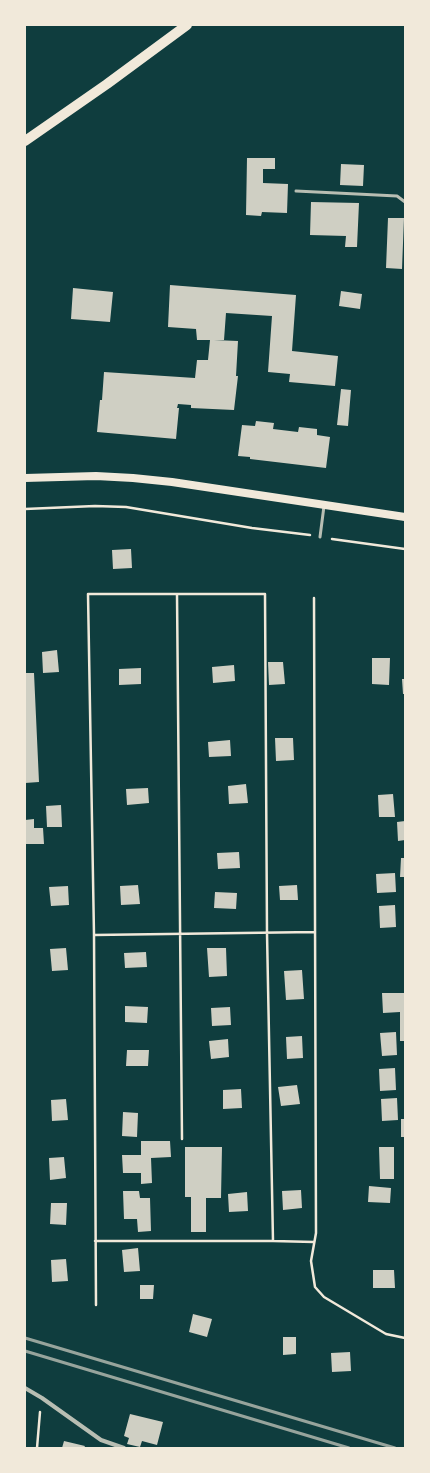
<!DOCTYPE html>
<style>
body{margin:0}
#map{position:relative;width:430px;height:1473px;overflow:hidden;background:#0f3d3e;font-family:"Sofia Sans Condensed",sans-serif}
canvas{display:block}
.frame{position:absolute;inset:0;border:26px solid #f1e9da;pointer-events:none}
</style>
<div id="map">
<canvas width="430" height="1473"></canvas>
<div class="frame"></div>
</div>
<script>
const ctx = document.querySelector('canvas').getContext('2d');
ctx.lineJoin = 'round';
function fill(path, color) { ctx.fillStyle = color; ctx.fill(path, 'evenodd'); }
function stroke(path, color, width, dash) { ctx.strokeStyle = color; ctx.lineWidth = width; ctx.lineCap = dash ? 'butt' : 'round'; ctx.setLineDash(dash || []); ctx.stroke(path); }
const building = new Path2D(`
 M247 158H275V169H263V183L288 184 287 213 262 212 261 216 246 215Z
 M341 164 364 165 363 186 340 185Z
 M311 202 359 203 357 247H345L346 236 310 235Z
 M388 218H404L402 269 386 268Z
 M170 285 296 295 292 351 338 356 335 386 289 382 290 374 268 372 272 316 226 313 224 340H214L238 341 236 376H238L234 410 191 408V405L178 404 177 408H179L176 439 97 432 100 400H102L104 372 195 378 197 360H208L210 340H197L196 329 168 327Z
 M73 288 113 292 110 322 71 319Z
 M341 291 362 294 360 309 339 306Z
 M341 389 351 390 348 426 337 425Z
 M256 421 274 423 273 429 298 432 299 427 317 429V435L330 437 326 468 250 459V457L238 456 242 425 255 426Z
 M131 549 132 568 113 569 112 550Z
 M57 650 59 672 43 673 42 652Z
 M372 658H390L389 685 372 684Z
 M268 662H283L285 684 269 685Z
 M234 665 235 681 213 683 212 667Z
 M141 668V684L119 685V669Z
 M25 673H34L39 782 25 783Z
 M402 679H405V694H403Z
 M275 738H293L294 760 276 761Z
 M230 740 231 756 209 757 208 742Z
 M246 784 248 803 229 804 228 786Z
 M148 788 149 803 127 805 126 789Z
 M393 794 395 817H379L378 795Z
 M61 805 62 827H47L46 806Z
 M34 819V828H43L44 844H25V820Z
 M405 821V840L398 841 397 822Z
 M239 852 240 868 218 869 217 853Z
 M401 858H405V877H400Z
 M395 873 396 892 377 893 376 874Z
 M138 885 140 904 121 905 120 886Z
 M297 885 298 900H280L279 886Z
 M68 886 69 905 51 906 49 887Z
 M215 892 237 893 236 909 214 908Z
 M395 905 396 927 380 928 379 906Z
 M66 948 68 970 52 971 50 949Z
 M207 948H226L227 976 209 977Z
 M146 952 147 967 125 968 124 953Z
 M302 970 304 999 286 1000 284 971Z
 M382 993H405V1041H400V1012L383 1013Z
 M125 1006 148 1007 147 1023 125 1022Z
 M230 1007 231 1025 212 1026 211 1008Z
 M396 1032 397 1055 382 1056 380 1033Z
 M302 1036 303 1058 287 1059 286 1037Z
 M228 1039 229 1057 211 1059 209 1041Z
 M127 1050H149L148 1066H126Z
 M395 1068 396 1090 380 1091 379 1069Z
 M297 1085 300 1104 281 1106 278 1087Z
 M241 1089 242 1108 223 1109V1090Z
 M397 1098 398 1120 382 1121 381 1099Z
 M66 1099 68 1120 52 1121 51 1100Z
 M123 1112 138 1113 137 1137 122 1136Z
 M401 1119H405V1137H401Z
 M141 1141H170L171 1157 151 1158 152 1183 141 1184V1173H123L122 1155H141Z
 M185 1147H222L221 1198H206V1232H191V1197H185Z
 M379 1147H394V1179H380Z
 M64 1157 66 1178 50 1180 49 1158Z
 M369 1186 391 1188 390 1203 368 1202Z
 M301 1190 302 1208 283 1210 282 1191Z
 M123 1191H139L140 1198H150L151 1231 138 1232 137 1219H124Z
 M247 1192 248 1211 229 1212 228 1194Z
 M51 1203H67L66 1225 50 1224Z
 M138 1248 140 1271 124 1272 122 1250Z
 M66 1259 68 1281 52 1282 51 1260Z
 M373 1270H394L395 1288H373Z
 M140 1285H154L153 1299H140Z
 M193 1314 212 1319 207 1337 189 1332Z
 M283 1337H296V1354L283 1355Z
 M350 1352 351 1371 332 1372 331 1353Z
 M130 1414 163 1422 157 1445 142 1441 140 1447 127 1444 129 1438 124 1436Z
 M64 1441 85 1446 84 1448H62Z`);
const path = new Path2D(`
 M25 509 95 506 126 507 252 528 310 535
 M332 539 405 549
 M177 594 182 1139
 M314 598 316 1233 311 1261 315 1287 324 1297 386 1334 405 1338
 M94 935 96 1305
 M95 1241H273
 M314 1242 273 1241 267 933 265 594H88L94 935 315 932
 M37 1448 40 1412`);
const service = new Path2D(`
 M296 191 397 196 405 202
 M320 537 324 506`);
const minor = new Path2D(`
 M25 1388 42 1398 101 1440 124 1448`);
const secondary = new Path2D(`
 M25 478 96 476 133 478 172 482 405 517`);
const primary = new Path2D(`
 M25 141 107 84 187 25`);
const rail = new Path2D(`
 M25 1338 395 1448
 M25 1351 349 1448`);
fill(building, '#cfcfc3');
stroke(path, '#f1e9da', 2.5);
stroke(service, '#b8beb3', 3);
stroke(minor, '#b8beb3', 4);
stroke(secondary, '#f1e9da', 8);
stroke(primary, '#f1e9da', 10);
stroke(rail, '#97a49c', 3);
</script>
